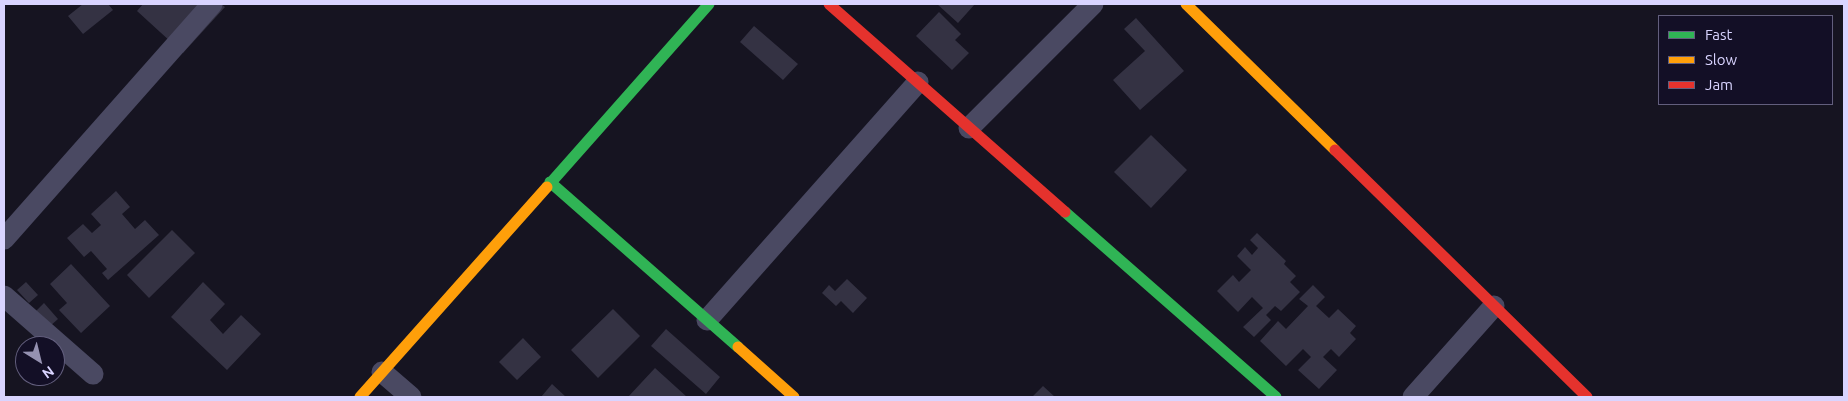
<!DOCTYPE html>
<style>
body{margin:0}
#map{position:relative;width:1848px;height:401px;overflow:hidden;background:#161421;font-family:Ubuntu,sans-serif}
canvas{display:block}
.frame{position:absolute;inset:0;border:5px solid #d9d4ff;pointer-events:none}
.legend{position:absolute;left:1658px;top:15px;width:175px;height:90px;box-sizing:border-box;background:#130f26;border:1px solid #625e7d;margin:0;padding:6px 9px;list-style:none;font-size:15px;color:#d9d4ff}
.legend li{display:flex;align-items:center;gap:10px;height:25px}
.legend b{width:25px;border:1px solid #625e7d}
.north{position:absolute;left:15px;top:336px;width:50px;height:50px;box-sizing:border-box;background:#130f26;border:1px solid #625e7d;border-radius:50%;rotate:144deg;font-size:14px;font-weight:700;line-height:20px;text-align:center;color:#d9d4ff}
.north::after{content:'';display:block;margin:auto;width:18px;height:22px;background:#9591b1;clip-path:polygon(50% 0,100% 100%,50% 72%,0 100%)}
</style>
<div id="map">
<canvas width="1848" height="401"></canvas>
<div class="frame"></div>
<ul class="legend">
<li><b style="height:6px;background:#30b455"></b>Fast</li>
<li><b style="height:6px;background:#ff9f0a"></b>Slow</li>
<li><b style="height:6px;background:#e5322d"></b>Jam</li>
</ul>
<div class="north">N</div>
</div>
<script>
const ctx = document.querySelector('canvas').getContext('2d');
ctx.lineJoin = 'round';
function fill(path, color) { ctx.fillStyle = color; ctx.fill(path, 'evenodd'); }
function stroke(path, color, width, dash) { ctx.strokeStyle = color; ctx.lineWidth = width; ctx.lineCap = dash ? 'butt' : 'round'; ctx.setLineDash(dash || []); ctx.stroke(path); }
const building = new Path2D(`
 M83 4H108L113 10 83 34 68 16Z
 M143 4H221L225 7 183 53 137 11Z
 M937 4H975L958 23Z
 M939 12 961 34 955 40 969 53 952 70 916 36Z
 M1136 18 1184 71 1140 110 1113 80 1145 51 1124 29Z
 M754 26 798 64 783 80 740 42Z
 M1151 135 1187 170 1151 208 1114 172Z
 M116 191 130 207 122 214 135 229 145 220 159 235 108 280 102 273 107 269 91 251 84 257 67 238 83 224 92 233 101 225 91 214Z
 M172 230 195 253 149 298 127 275Z
 M1257 233 1286 261 1284 264 1296 276 1290 282 1300 292 1281 311 1275 306 1266 315 1271 320 1254 337 1243 327 1263 308 1252 297 1238 312 1217 291 1233 275 1239 282 1251 270 1237 256 1245 247 1252 255 1258 248 1250 240Z
 M71 264 110 306 81 333 59 310 67 303 50 284Z
 M847 279 867 298 853 313 841 301 836 306 822 293 829 285 835 291Z
 M26 282 38 295 29 303 17 290Z
 M203 282 225 304 210 320 223 334 241 315 261 334 227 370 171 317Z
 M1313 285 1325 297 1316 306 1329 318 1338 309 1356 326 1350 333 1356 339 1339 357 1331 349 1323 357 1337 370 1319 389 1298 370 1311 357 1303 349 1286 366 1260 341 1278 321 1286 329 1308 306 1299 299Z
 M44 303 58 319 49 327 35 312Z
 M613 309 640 336 598 378 571 350Z
 M666 329 720 377 706 394 651 346Z
 M523 338 541 357 517 380 499 362Z
 M655 368 687 397H628Z
 M27 376H45L35 385Z
 M552 384 566 397H541Z
 M1043 386 1055 397H1032Z`);
const street = new Path2D(`
 M969 128 1093 4
 M4 239 212 4
 M4 296 93 374
 M707 320 918 82
 M382 372 411 397
 M1413 397 1494 306`);
const fast = new Path2D(`
 M550 182 738 347
 M547 187 709 4
 M1065 212 1276 397`);
const slow = new Path2D(`
 M1186 4 1335 150
 M738 347 794 397
 M360 397 547 187`);
const jam = new Path2D(`
 M829 4 1065 212
 M1335 150 1587 397`);
fill(building, '#343243');
stroke(street, '#4a4962', 21);
stroke(fast, '#30b455', 11);
stroke(slow, '#ff9f0a', 11);
stroke(jam, '#e5322d', 11);
</script>
